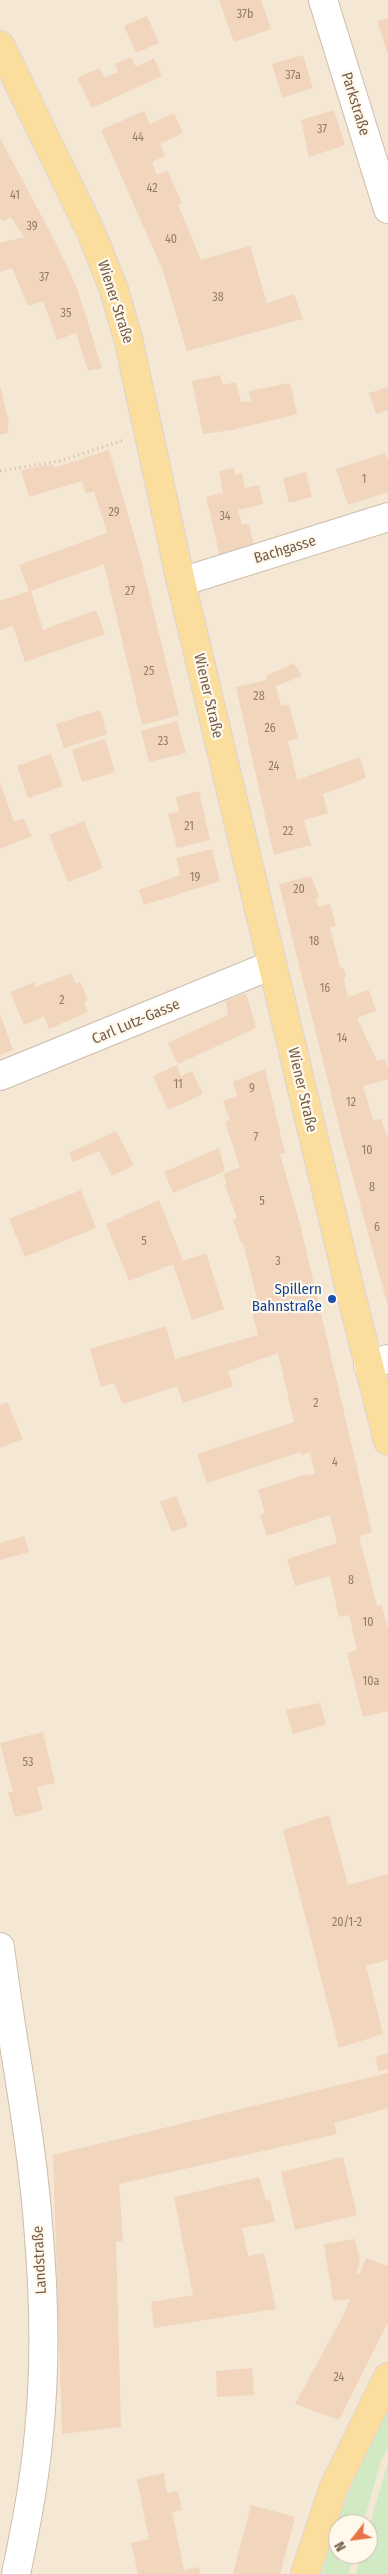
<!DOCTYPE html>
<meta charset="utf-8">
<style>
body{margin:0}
#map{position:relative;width:388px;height:2574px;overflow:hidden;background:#fcf5e5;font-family:"Fira Sans Condensed",sans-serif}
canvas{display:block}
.north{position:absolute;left:328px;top:2514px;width:50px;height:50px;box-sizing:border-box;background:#fff9ec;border:1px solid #c8baab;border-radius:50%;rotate:240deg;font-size:14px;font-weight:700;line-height:20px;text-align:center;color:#765c4a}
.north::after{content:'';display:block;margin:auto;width:18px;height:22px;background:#e7754a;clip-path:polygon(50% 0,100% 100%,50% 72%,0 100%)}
</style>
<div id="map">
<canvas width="388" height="2574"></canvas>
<div class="north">N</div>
</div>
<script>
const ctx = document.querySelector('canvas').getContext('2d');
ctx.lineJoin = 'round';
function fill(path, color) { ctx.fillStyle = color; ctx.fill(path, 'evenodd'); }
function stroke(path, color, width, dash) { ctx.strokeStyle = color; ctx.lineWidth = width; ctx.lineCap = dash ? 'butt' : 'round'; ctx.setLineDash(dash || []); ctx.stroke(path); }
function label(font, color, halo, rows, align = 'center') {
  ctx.font = font + ' "Fira Sans Condensed",sans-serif'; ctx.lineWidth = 4.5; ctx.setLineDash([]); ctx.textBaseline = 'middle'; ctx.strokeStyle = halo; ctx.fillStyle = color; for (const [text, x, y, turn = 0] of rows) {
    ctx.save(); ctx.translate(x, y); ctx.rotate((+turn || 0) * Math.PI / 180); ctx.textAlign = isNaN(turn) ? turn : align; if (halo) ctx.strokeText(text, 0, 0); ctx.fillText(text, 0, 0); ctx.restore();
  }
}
const residential = new Path2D(`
 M0 0H388V2574H0ZM338 2524H368V2554H338Z`);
const green = new Path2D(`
 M388 2409V2448L381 2461 363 2524H338V2554H354L348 2574H322C336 2516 361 2461 388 2409Z
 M388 2462V2574H356L361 2554H368V2531Z`);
const building = new Path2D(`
 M219 0H261L271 29 234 42Z
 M147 16 159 43 136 53 124 26Z
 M388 18V55L377 21Z
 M303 55 313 88 282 98 272 64Z
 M131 57 136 67 154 58 162 76 92 108 77 78 99 68 105 78 118 72 115 64Z
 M334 110 345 145 309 157 301 120Z
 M144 111 150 124 174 113 183 133 160 144 165 156 152 162 157 175 167 170 182 203 178 205 201 260 250 246 267 303 294 294 303 319 187 351 163 271 101 130Z
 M0 138 58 247 77 288 102 368 88 371 76 333 57 340 43 301 28 306 12 268 0 272V243L24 237 11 217 2 221 0 217Z
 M220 375 223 385 236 382 241 402 251 401 249 391 290 383 297 414 232 430 203 434 192 381Z
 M0 385 9 423 7 424 9 433 0 435Z
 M388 387V410L376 414 369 393Z
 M109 450 139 552 179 715 142 725 104 564 31 591 43 630 96 610 105 634 25 662 13 626 0 630V601L29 591 19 565 107 533 94 491 86 494 82 481 29 497 21 470 53 464 54 468Z
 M385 453 388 461V492L348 505 336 469Z
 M234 468 235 475 242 473 245 488 259 485 263 504 238 510 242 525 249 524 255 549 220 556 206 497 223 493 219 471Z
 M306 472 312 497 289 503 283 478Z
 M294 663 302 676 276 686 281 706 289 704 298 738 288 741 297 780 360 757 366 778 323 794 328 813 304 820 311 845 274 855 236 687 267 680 266 676Z
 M100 710 107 734 64 748 56 724Z
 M177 721 186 753 149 762 141 731Z
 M105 739 115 772 82 782 72 750Z
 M51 754 63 786 28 798 17 766Z
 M0 782 14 822 23 818 32 836 0 849Z
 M199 791 210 840 177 848 168 814 179 812 176 797Z
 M84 821 103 868 68 882 49 835Z
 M212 849 220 881 144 905 139 890 180 875 176 858Z
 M311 876 319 896 316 900 318 907 330 904 336 926 330 928 340 967 344 969 346 976 344 980 348 997 369 990 376 1011 357 1018 377 1061 385 1059 388 1071V1079L363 1086 373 1120 381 1119 388 1139V1307L340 1130 279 884Z
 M71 973 76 984 80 982 88 1000 84 1002 88 1012 49 1029 44 1016 24 1025 10 992 34 982 36 987Z
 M246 993 256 1028 178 1064 168 1043 228 1015 226 1001Z
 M0 1014 13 1050 0 1055Z
 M177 1065 181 1076 192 1071 203 1094 168 1110 153 1076Z
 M265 1069 285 1153 280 1154 300 1224 372 1532 359 1536 377 1606 382 1605 388 1631V1711L363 1717 347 1653 357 1650 349 1615 339 1617 330 1576 295 1586 287 1559 337 1543 330 1515 267 1536 260 1515 265 1513 258 1490 307 1474V1476L315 1474 310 1452 302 1455 301 1452 207 1483 197 1454 294 1422 278 1353 228 1371 233 1386 183 1403 177 1386 123 1404 114 1383 101 1387 90 1349 166 1326 175 1359 258 1335 249 1301 257 1298 243 1243H241L233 1220 237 1218 225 1185 227 1184 223 1174 240 1167 225 1122 230 1120 223 1101 237 1096 233 1082Z
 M116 1131 134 1165 112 1176 99 1151 73 1162 69 1153Z
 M219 1148 225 1171 173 1193 164 1172Z
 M81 1190 96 1228 25 1257 9 1219Z
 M159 1200 183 1261 206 1253 224 1309 192 1320 173 1264 129 1281 106 1224Z
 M7 1402 23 1439 0 1448V1405Z
 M176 1496 188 1526 172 1532 160 1502Z
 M24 1536 29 1552 0 1560V1543Z
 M320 1703 326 1725 293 1734 286 1710Z
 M43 1732 55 1783 37 1787 43 1810 15 1817 8 1792H13L0 1743Z
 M329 1815 348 1885 388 1874V1960L366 1966 383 2034 339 2048 283 1830Z
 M388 2053V2069L379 2071 375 2057Z
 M388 2073V2108L334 2123 337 2134 119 2184 123 2241H116L121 2427 62 2434 53 2155Z
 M343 2157 357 2215 295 2230 281 2172Z
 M259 2177 266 2200 270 2199 275 2222 242 2228 248 2256 264 2253 276 2309 154 2328 151 2302 193 2295 174 2197Z
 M355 2239 360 2262 356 2274 359 2275 366 2258 388 2266V2322L339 2420 295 2404 344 2314 350 2299 333 2301 324 2244Z
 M252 2368 254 2395 217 2397 216 2371Z
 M164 2473 167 2493 178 2491 182 2510 172 2512 184 2570 199 2567 200 2574H138L131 2543 149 2539 137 2479Z
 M251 2505 295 2517 280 2574H233Z`);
const path = new Path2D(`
 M0 471 60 461 124 440`);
const minor = new Path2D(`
 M323 0 388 209
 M181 582 388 517
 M0 1076 272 965
 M368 1365 388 1359
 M0 1947C11 2039 31 2131 38 2224 44 2293 46 2364 39 2432 35 2480 26 2527 16 2574`);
const major = new Path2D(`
 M0 45 91 232 114 290 128 338 181 582 351 1294 388 1441
 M305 2574 334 2487 388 2377`);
const markers = [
 [332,1299,5,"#1a4fb4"]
];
const numberNames = [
 ["37b",245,15],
 ["37a",293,76],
 ["37",322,130],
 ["44",138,138],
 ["42",152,189],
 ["41",15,196],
 ["39",32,227],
 ["40",171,240],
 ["37",44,278],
 ["38",218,298],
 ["35",66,314],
 ["1",364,480],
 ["29",114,513],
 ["34",225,517],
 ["27",130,592],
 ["25",149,672],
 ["28",259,697],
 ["26",270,729],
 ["23",163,742],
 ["24",274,767],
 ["21",189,827],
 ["22",288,832],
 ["19",195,878],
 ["20",299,890],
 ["18",314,942],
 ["16",325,989],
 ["2",62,1001],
 ["14",342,1039],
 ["11",178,1085],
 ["9",252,1089],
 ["12",351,1103],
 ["7",256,1138],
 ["10",367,1151],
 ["8",372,1188],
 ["5",262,1202],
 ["6",377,1228],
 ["5",144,1242],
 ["3",278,1262],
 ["2",316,1404],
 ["4",335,1463],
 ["8",351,1581],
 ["10",368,1623],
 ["10a",371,1682],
 ["53",28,1763],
 ["20/1-2",347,1923],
 ["24",339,2378]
];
const streetNames = [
 ["Parkstraße",355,104,73],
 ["Wiener Straße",115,302,72],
 ["Bachgasse",285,550,-17],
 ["Wiener Straße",208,696,77],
 ["Carl Lutz-Gasse",136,1022,-23],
 ["Wiener Straße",302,1090,77],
 ["Landstraße",40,2260,-93]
];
const transitNames = [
 ["Spillern",322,1290],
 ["Bahnstraße",322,1307]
];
fill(residential, '#f4e7d4');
fill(green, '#d1eac4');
fill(building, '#f2d5bd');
stroke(minor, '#cebdac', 30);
stroke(major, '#dbd5d0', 30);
stroke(path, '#d7b8a0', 3, [1, 4]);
stroke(minor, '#fff', 28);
stroke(major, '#fbdd9e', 28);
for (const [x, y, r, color] of markers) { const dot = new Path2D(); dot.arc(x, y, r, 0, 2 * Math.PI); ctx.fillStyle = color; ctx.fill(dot); stroke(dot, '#fff9ec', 2); }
label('12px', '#957a67', null, numberNames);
label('15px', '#765c4a', '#fff9ec', streetNames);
label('15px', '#164399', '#fff9ec', transitNames, 'right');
</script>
